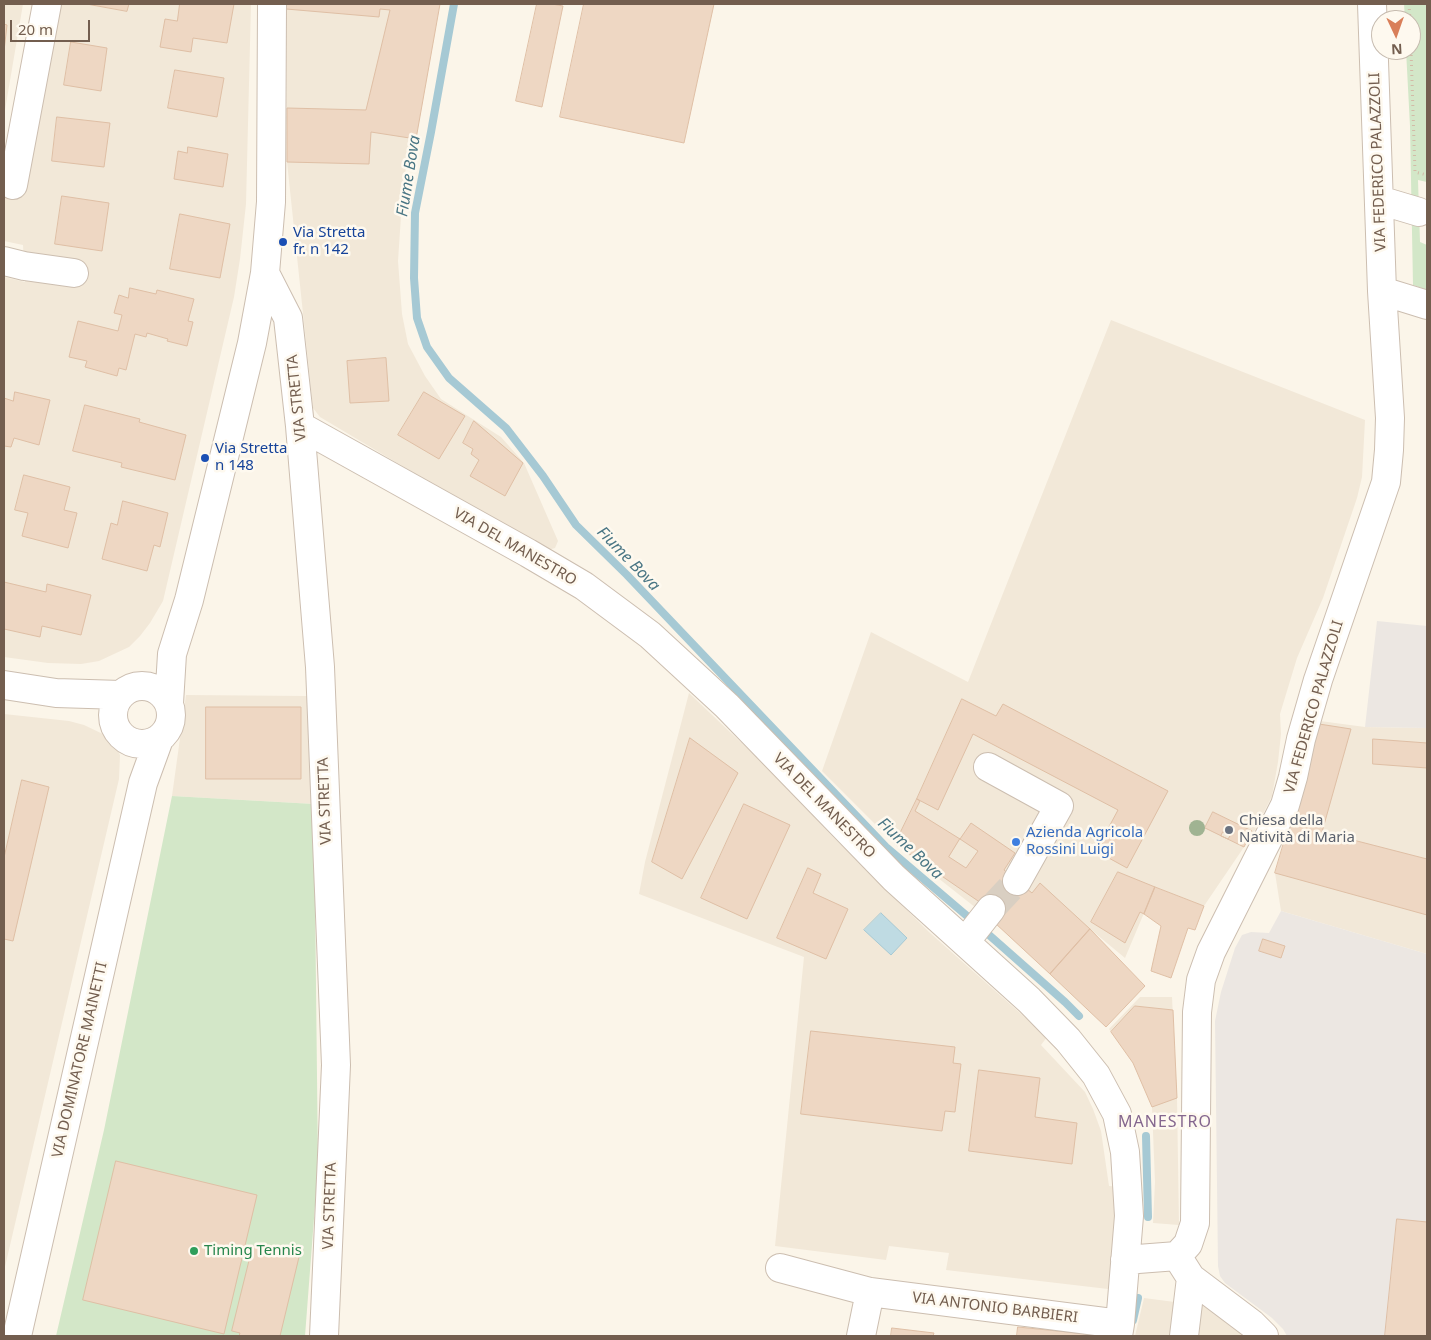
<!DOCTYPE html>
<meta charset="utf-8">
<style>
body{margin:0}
#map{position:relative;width:1431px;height:1340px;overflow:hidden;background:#fbf5e9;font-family:"Noto Sans",sans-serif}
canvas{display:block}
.frame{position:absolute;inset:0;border:5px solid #735e4f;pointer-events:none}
.north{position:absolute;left:1371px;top:10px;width:50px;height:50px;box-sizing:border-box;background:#fef9ef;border:1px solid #c6bbaf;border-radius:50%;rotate:177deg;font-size:14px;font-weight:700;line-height:20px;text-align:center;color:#735e4f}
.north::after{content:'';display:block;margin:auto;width:18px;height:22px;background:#d97f59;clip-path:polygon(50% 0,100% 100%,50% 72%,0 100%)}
.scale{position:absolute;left:10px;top:20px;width:80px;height:22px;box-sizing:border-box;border:2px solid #735e4f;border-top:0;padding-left:6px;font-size:15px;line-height:18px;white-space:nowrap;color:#735e4f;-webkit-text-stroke:4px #fef9ef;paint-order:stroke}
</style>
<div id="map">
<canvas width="1431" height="1340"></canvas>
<div class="frame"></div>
<div class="north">N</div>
<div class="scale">20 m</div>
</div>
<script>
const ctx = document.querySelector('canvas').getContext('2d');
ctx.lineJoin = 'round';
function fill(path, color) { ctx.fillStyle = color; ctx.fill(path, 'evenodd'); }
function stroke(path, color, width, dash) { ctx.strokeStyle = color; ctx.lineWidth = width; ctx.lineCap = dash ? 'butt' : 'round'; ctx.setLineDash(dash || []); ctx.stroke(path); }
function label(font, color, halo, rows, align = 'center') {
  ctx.font = font + ' "Noto Sans",sans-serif'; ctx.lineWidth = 5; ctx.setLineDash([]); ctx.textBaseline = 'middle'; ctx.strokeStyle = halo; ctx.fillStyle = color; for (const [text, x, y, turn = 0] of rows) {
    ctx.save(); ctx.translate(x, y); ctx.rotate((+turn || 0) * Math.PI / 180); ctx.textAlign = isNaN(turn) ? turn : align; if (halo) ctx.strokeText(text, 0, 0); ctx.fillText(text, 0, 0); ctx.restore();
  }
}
const residential = new Path2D(`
 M4 4H23L4 116Z
 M56 4H251L246 204 240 259 234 297 163 601 150 623 140 636 129 647 99 661 81 664 48 663 4 657V277L25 282 23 245 4 241V161Z
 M286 4H440L416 139 407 156 401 216 398 261 402 314 408 344 425 376 441 399 501 437 524 463 558 541 555 548 548 550 451 495 320 417 313 408 287 162Z
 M1111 320 1365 420 1362 477 1357 498 1323 598 1297 658 1280 714 1281 734 1278 762 1272 796 1254 832H1252L1244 847 1204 906 1155 887 1125 958 1090 929 1050 974 995 923 895 844 822 771 871 632 968 682Z
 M689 693 773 773 834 838 929 932 1047 1037 1041 1045 1085 1092 1093 1109 1101 1131 1109 1186 1120 1187 1108 1289 946 1270 949 1253 889 1246 886 1260 775 1246 804 957 639 894 645 862Z
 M186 695 307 696 314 804 172 796Z
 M4 714 69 721 84 725 105 735 115 745 120 755 119 779 4 1271Z
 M1320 721 1365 727 1427 728V954L1281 911 1275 873Z
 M1140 997H1172L1177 1098 1179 1225 1153 1223 1155 1182 1152 1107 1133 1063 1109 1029Z
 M1144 1298 1213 1307 1250 1336H1135Z`);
const industrial = new Path2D(`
 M1377 621 1427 626V728L1365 727Z
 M1281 911 1427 954V1336H1287L1283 1329 1272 1318 1225 1283 1220 1276 1218 1266 1215 1021 1221 992 1235 948 1242 935 1251 932 1269 933Z`);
const green = new Path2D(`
 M1404 4H1427V182L1418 180 1420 242 1427 245V290L1413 285 1410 126 1406 50H1411V20H1405Z
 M172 796 314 804 318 1166 305 1336H56L104 1130Z`);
const water = new Path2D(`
 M881 913 907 938 891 955 864 930Z`);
const stream = new Path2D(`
 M454 4 431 132 415 213 414 278 417 318 427 347 449 378 506 428 543 476 576 525 627 575 886 847 980 927 1065 1002 1079 1016
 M1146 1136 1148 1217
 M1133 1320 1138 1298`);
const building = new Path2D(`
 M87 4H129L127 11Z
 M180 4H234L227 43 193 38 191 52 160 47 165 19 177 21Z
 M286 4H440L416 139 371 132 369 164 287 162V108L366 110 390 10 380 9 379 17 286 9Z
 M537 4H552L563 6 542 107 516 101Z
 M584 4H714L684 143 560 117Z
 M4 24 7 25 4 51Z
 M71 42 107 48 101 91 64 85Z
 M175 70 224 78 217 117 168 108Z
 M57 117 110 123 104 167 52 161Z
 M188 147 228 154 223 187 174 179 178 151 187 153Z
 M62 196 109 203 102 251 55 244Z
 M180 214 230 224 220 278 170 269Z
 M130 288 156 294 157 290 194 299 188 321 193 322 187 346 167 341 168 339 147 333 146 337 135 334 126 370 119 368 117 376 85 367 87 361 69 357 78 321 118 331 122 315 114 313 119 295 128 298Z
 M386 358 389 401 350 403 347 361Z
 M15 392 50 400 39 445 14 438 11 447 4 446V398L13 401Z
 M424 392 465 416 439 459 398 435Z
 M85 405 140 419 139 422 186 435 175 480 121 467 122 463 73 451Z
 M474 421 523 463 505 496 470 476 479 460 471 454 473 449 463 443Z
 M24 475 70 487 64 510 77 513 68 548 22 536 28 513 15 510Z
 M123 501 168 513 160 547 154 545 147 571 102 559 111 523 117 525Z
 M4 582 46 592 47 584 91 595 81 635 42 626 40 637 4 629Z
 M962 699 996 716 1003 704 1168 791 1127 868 1096 851 1118 810 973 734 938 810 917 799Z
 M206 707H301V779H206Z
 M1319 724 1351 729 1322 832 1427 859V915L1275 873Z
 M690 738 738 773 682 879 652 862Z
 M1373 739 1427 743V768L1373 764Z
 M22 780 49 787 13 941 4 939V858Z
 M917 799 920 801 915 811 960 839 971 823 1015 853 1004 870 1032 893 1040 883 1090 929 1050 974 995 923 1000 916 895 844Z
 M744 804 790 825 747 919 701 898Z
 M1213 812 1252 831 1244 847 1205 828Z
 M1223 832 1230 836 1228 839 1221 836Z
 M960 839 978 851 966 868 949 857Z
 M808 868 821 874 813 893 848 909 826 959 777 938Z
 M1118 872 1155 887 1144 914 1140 912 1125 943 1091 922Z
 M1155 887 1204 906 1195 930 1188 928 1171 978 1151 971 1161 926 1144 914Z
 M1090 929 1145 986 1106 1027 1050 974Z
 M1263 939 1285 946 1281 958 1259 951Z
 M1135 1006 1173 1010 1177 1098 1152 1107 1133 1063 1111 1032Z
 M811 1031 955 1047 953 1063 961 1064 955 1112 945 1111 942 1131 801 1114Z
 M979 1070 1040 1078 1035 1117 1077 1123 1072 1164 969 1151Z
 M116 1161 257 1195 224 1334 83 1300Z
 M1397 1219 1427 1222V1336H1385Z
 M253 1246 299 1257 280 1336H239L240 1333 232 1331Z
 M1018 1327 1087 1334V1336H1017Z
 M892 1328 934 1333 933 1336H891Z`);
const minorTunnel = new Path2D(`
 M991 909 1017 881`);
const path = new Path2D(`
 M1409 4 1410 20
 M1411 50 1415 172 1427 175`);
const minor = new Path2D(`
 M13 185 47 4
 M1379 200 1419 212
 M4 261 24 266 74 273
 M265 273 288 318 300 426 320 667 336 1065 324 1336
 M1382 291 1427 305
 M300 426 528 553 584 586 650 635 727 706 894 878 1029 1000 1068 1040 1096 1075 1117 1114 1125 1152 1129 1216 1120 1324 1118 1336
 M4 685 56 693 121 695
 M113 715a29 29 0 1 1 58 0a29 29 0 1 1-58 0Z
 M169 703 172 654 189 600 252 343 265 273 271 202 272 4
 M988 767 1059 806 1017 881
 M965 942 991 909
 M1177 1256 1191 1278 1252 1324 1264 1336
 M1125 1260 1177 1256 1188 1244 1195 1223 1197 1012 1201 980 1211 952 1285 805 1293 777 1301 739 1318 680 1386 482 1389 450 1390 418 1382 291 1372 4
 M780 1268 870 1292 1120 1324
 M17 1336 143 783 159 739
 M861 1336 870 1292
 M1184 1336 1191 1278`);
const trees = [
 [1197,828]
];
const markers = [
 [283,242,5,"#1a4fb4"],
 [205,458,5,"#1a4fb4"],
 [1229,830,5,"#6b7280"],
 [1016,842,5,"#3f7fe0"],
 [194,1251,5,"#2e9e5b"]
];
const streetNames = [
 ["VIA FEDERICO PALAZZOLI",1378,162,-92],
 ["VIA STRETTA",297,398,-96],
 ["VIA DEL MANESTRO",515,547,30],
 ["VIA FEDERICO PALAZZOLI",1314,707,-74],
 ["VIA STRETTA",325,801,-92],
 ["VIA DEL MANESTRO",824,806,46],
 ["VIA DOMINATORE MAINETTI",80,1060,-77],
 ["VIA STRETTA",330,1206,-88],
 ["VIA ANTONIO BARBIERI",995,1308,7]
];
const transitNames = [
 ["Via Stretta",293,233],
 ["fr. n 142",293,250],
 ["Via Stretta",215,449],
 ["n 148",215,466]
];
const worshipNames = [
 ["Chiesa della",1239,821],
 ["Natività di Maria",1239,838]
];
const shopNames = [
 ["Azienda Agricola",1026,833],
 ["Rossini Luigi",1026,850]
];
const leisureNames = [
 ["Timing Tennis",204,1251]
];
const waterNames = [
 ["Fiume Bova",409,176,-81],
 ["Fiume Bova",628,559,46],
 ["Fiume Bova",910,849,43]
];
const neighbourhoodNames = [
 ["MANESTRO",1165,1122]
];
fill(residential, '#f2e8d8');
fill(industrial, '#ece7e2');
fill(green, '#d3e7c8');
fill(water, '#bfdbe3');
stroke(water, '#a6c9d4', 1);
stroke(stream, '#a6c9d4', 8);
fill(building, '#eed7c3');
stroke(building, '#dfbfa5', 1);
stroke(minorTunnel, '#d9cfc2', 28, [28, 14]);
stroke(minor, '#ccbeb0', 30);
stroke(path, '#d3baa6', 3, [1, 4]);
stroke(minor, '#fff', 28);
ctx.fillStyle = '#a0b392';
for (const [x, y] of trees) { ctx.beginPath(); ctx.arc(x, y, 8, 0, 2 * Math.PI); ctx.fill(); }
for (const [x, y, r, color] of markers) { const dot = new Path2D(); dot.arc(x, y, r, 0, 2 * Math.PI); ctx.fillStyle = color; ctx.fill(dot); stroke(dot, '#fef9ef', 2); }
label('15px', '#735e4f', '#fef9ef', streetNames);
label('15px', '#164399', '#fef9ef', transitNames, 'left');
label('15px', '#5b616d', '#fef9ef', worshipNames, 'left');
label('15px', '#366cbe', '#fef9ef', shopNames, 'left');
label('15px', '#27864d', '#fef9ef', leisureNames, 'left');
label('italic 16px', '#4a7684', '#fef9ef', waterNames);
ctx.letterSpacing = '1px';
label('16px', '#84668e', '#fef9ef', neighbourhoodNames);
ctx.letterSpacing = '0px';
</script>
